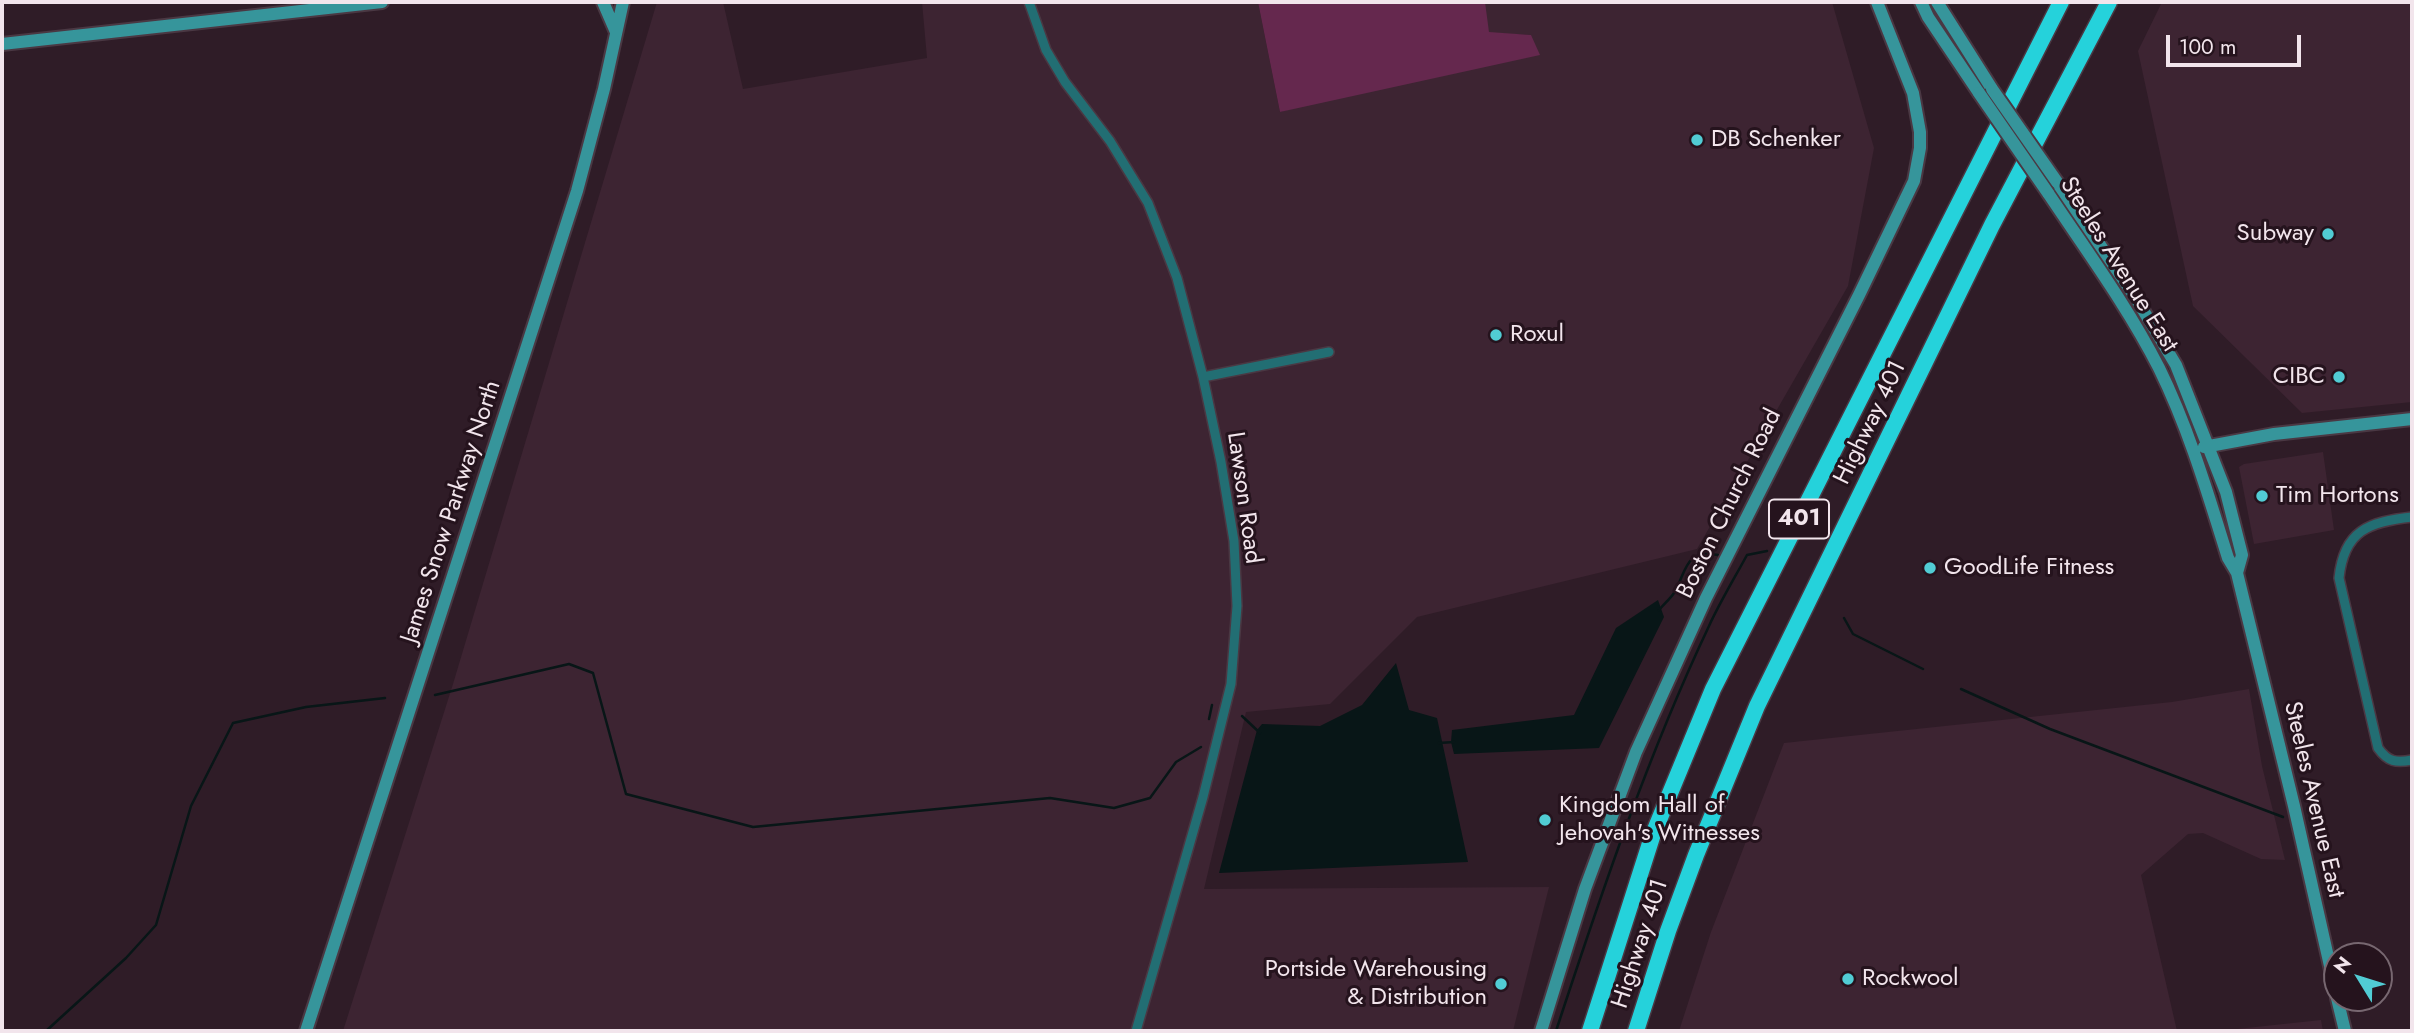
<!DOCTYPE html>
<style>
body{margin:0}
#map{position:relative;width:2414px;height:1033px;overflow:hidden;background:#2f1c27;font-family:Jost,sans-serif}
canvas{display:block}
.frame{position:absolute;inset:0;border:4px solid #f2e5ec;pointer-events:none}
.north{position:absolute;left:2323px;top:942px;width:70px;height:70px;box-sizing:border-box;background:#25131d;border:2px solid #776770;border-radius:50%;rotate:308deg;font-size:19px;font-weight:700;line-height:28px;text-align:center;color:#f2e5ec}
.north::after{content:'';display:block;margin:auto;width:24px;height:32px;background:#51ccd4;clip-path:polygon(50% 0,100% 100%,50% 72%,0 100%)}
.scale{position:absolute;left:2166px;top:35px;width:135px;height:32px;box-sizing:border-box;border:4px solid #f2e5ec;border-top:0;padding-left:9px;font-size:21px;line-height:24px;white-space:nowrap;color:#f2e5ec;-webkit-text-stroke:5px #25131d;paint-order:stroke}
</style>
<div id="map">
<canvas width="2414" height="1033"></canvas>
<div class="frame"></div>
<div class="north">N</div>
<div class="scale">100 m</div>
</div>
<script>
const ctx = document.querySelector('canvas').getContext('2d');
ctx.lineJoin = 'round';
function fill(path, color) { ctx.fillStyle = color; ctx.fill(path, 'evenodd'); }
function stroke(path, color, width, dash) { ctx.strokeStyle = color; ctx.lineWidth = width; ctx.lineCap = dash ? 'butt' : 'round'; ctx.setLineDash(dash || []); ctx.stroke(path); }
function label(font, color, halo, rows, align = 'center') {
  ctx.font = font + ' Jost,sans-serif'; ctx.lineWidth = 6; ctx.setLineDash([]); ctx.textBaseline = 'middle'; ctx.strokeStyle = halo; ctx.fillStyle = color; for (const [text, x, y, turn = 0] of rows) {
    ctx.save(); ctx.translate(x, y); ctx.rotate((+turn || 0) * Math.PI / 180); ctx.textAlign = isNaN(turn) ? turn : align; if (halo) ctx.strokeText(text, 0, 0); ctx.fillText(text, 0, 0); ctx.restore();
  }
}
const built = new Path2D(`
 M657 2H723L743 89 927 58 922 2H1258L1280 112 1531 35 1489 33 1482 2H1832L1874 148 1848 286 1697 549 1417 617 1330 704 1246 712 1204 889 1549 887 1513 1031H343L453 684Z
 M2162 2H2412V402L2302 413 2193 306 2138 51Z
 M2323 452 2334 530 2254 544 2239 467 2244 464Z
 M2249 689 2262 766 2285 860 2261 859 2203 833 2188 834 2141 875 2177 1031H1679L1711 932 1784 743 2172 702Z
 M2321 1020 2323 1031H2218Z`);
const green = new Path2D(`
 M1258 2H1485L1489 32 1531 35 1540 55 1280 112Z`);
const water = new Path2D(`
 M1658 600 1664 617 1599 748 1454 754 1451 742 1452 730 1574 715 1616 628Z
 M1396 663 1409 710 1437 718 1468 862 1219 873 1257 730 1262 724 1320 726 1362 705Z`);
const stream = new Path2D(`
 M1659 610C1664 604 1670 599 1674 593 1687 571 1684 549 1718 555
 M1844 618 1853 634 1923 669
 M1961 689 2050 729 2283 817
 M435 695 569 664 593 673 626 794 753 827 1050 798 1114 808 1150 798 1176 762 1201 747
 M1242 716 1260 733
 M1209 719 1212 705
 M1439 743 1454 742
 M46 1031 126 958 156 925 191 806 233 723 306 707 385 698
 M1556 1031C1601 894 1647 757 1709 626 1720 602 1734 579 1747 555L1767 551`);
const street = new Path2D(`
 M1029 2 1046 50 1065 82 1110 141 1148 203 1177 278 1203 377 1221 462 1234 541 1237 606 1231 684 1203 797 1136 1031
 M1203 377 1329 352
 M2412 517C2369 522 2344 530 2339 578L2378 748C2388 762 2396 763 2412 760`);
const secondary = new Path2D(`
 M603 2 616 32
 M1921 2 1928 17 1979 93
 M1937 2 1992 89
 M2 44 382 2
 M2057 182 2134 295 2176 365 2226 492 2242 555 2237 573
 M2048 193C2086 250 2128 307 2159 368 2189 429 2208 494 2228 558L2237 573 2294 806 2337 997
 M2204 447 2274 434 2412 419
 M2337 998 2345 1031
 M306 1031 577 191 604 89 623 2
 M1541 1031 1585 889 1636 752 1706 598 1859 295 1914 181 1920 148V132L1913 93 1877 2`);
const highway = new Path2D(`
 M1590 1031 1652 837 1713 689 2061 2
 M1636 1031 1668 931 1696 855 1757 706 1992 225 2109 2`);
const secondaryBridge = new Path2D(`
 M1992 89 2057 182
 M1979 93 2048 193`);
const markers = [
 [1697,140,7,"#51ccd4"],
 [2328,234,7,"#51ccd4"],
 [1496,335,7,"#51ccd4"],
 [2339,377,7,"#51ccd4"],
 [2262,496,7,"#51ccd4"],
 [1930,568,7,"#51ccd4"],
 [1545,820,7,"#51ccd4"],
 [1848,979,7,"#51ccd4"],
 [1501,984,7,"#51ccd4"]
];
const shields = [
 [1799,519,60]
];
const shieldNames = [
 ["401",1799,519]
];
const poiNames = [
 ["DB Schenker",1711,140],
 ["Subway",2314,234,"right"],
 ["Roxul",1510,335],
 ["CIBC",2325,377,"right"],
 ["Tim Hortons",2276,496],
 ["GoodLife Fitness",1944,568],
 ["Kingdom Hall of",1559,806],
 ["Jehovah's Witnesses",1559,834],
 ["Portside Warehousing",1487,970,"right"],
 ["& Distribution",1487,998,"right"],
 ["Rockwool",1862,979]
];
const streetNames = [
 ["Steeles Avenue East",2118,265,58],
 ["Highway 401",1871,423,-64],
 ["Lawson Road",1243,498,82],
 ["Boston Church Road",1730,504,-64],
 ["James Snow Parkway North",452,512,-72],
 ["Steeles Avenue East",2313,800,77],
 ["Highway 401",1641,944,-72]
];
fill(built, '#3d2432');
fill(green, '#65284e');
fill(water, '#081617');
stroke(stream, '#081617', 2.5);
stroke(street, '#4a3843', 12);
stroke(secondary, '#4a3843', 16);
stroke(highway, '#4a3843', 19);
stroke(street, '#226e73', 9);
stroke(secondary, '#36959b', 12);
stroke(highway, '#25d2db', 16);
stroke(secondaryBridge, '#4a3843', 16, []);
stroke(secondaryBridge, '#36959b', 12);
for (const [x, y, r, color] of markers) { const dot = new Path2D(); dot.arc(x, y, r, 0, 2 * Math.PI); ctx.fillStyle = color; ctx.fill(dot); stroke(dot, '#25131d', 2.5); }
for (const [x, y, w] of shields) { const box = new Path2D(); box.roundRect(x - w / 2, y - 19.5, w, 39, 5); ctx.fillStyle = '#25131d'; ctx.fill(box); stroke(box, '#f2e5ec', 2); }
label('bold 23px', '#f2e5ec', null, shieldNames);
label('24px', '#f2e5ec', '#25131d', poiNames, 'left');
label('24px', '#f2e5ec', '#25131d', streetNames);
</script>
